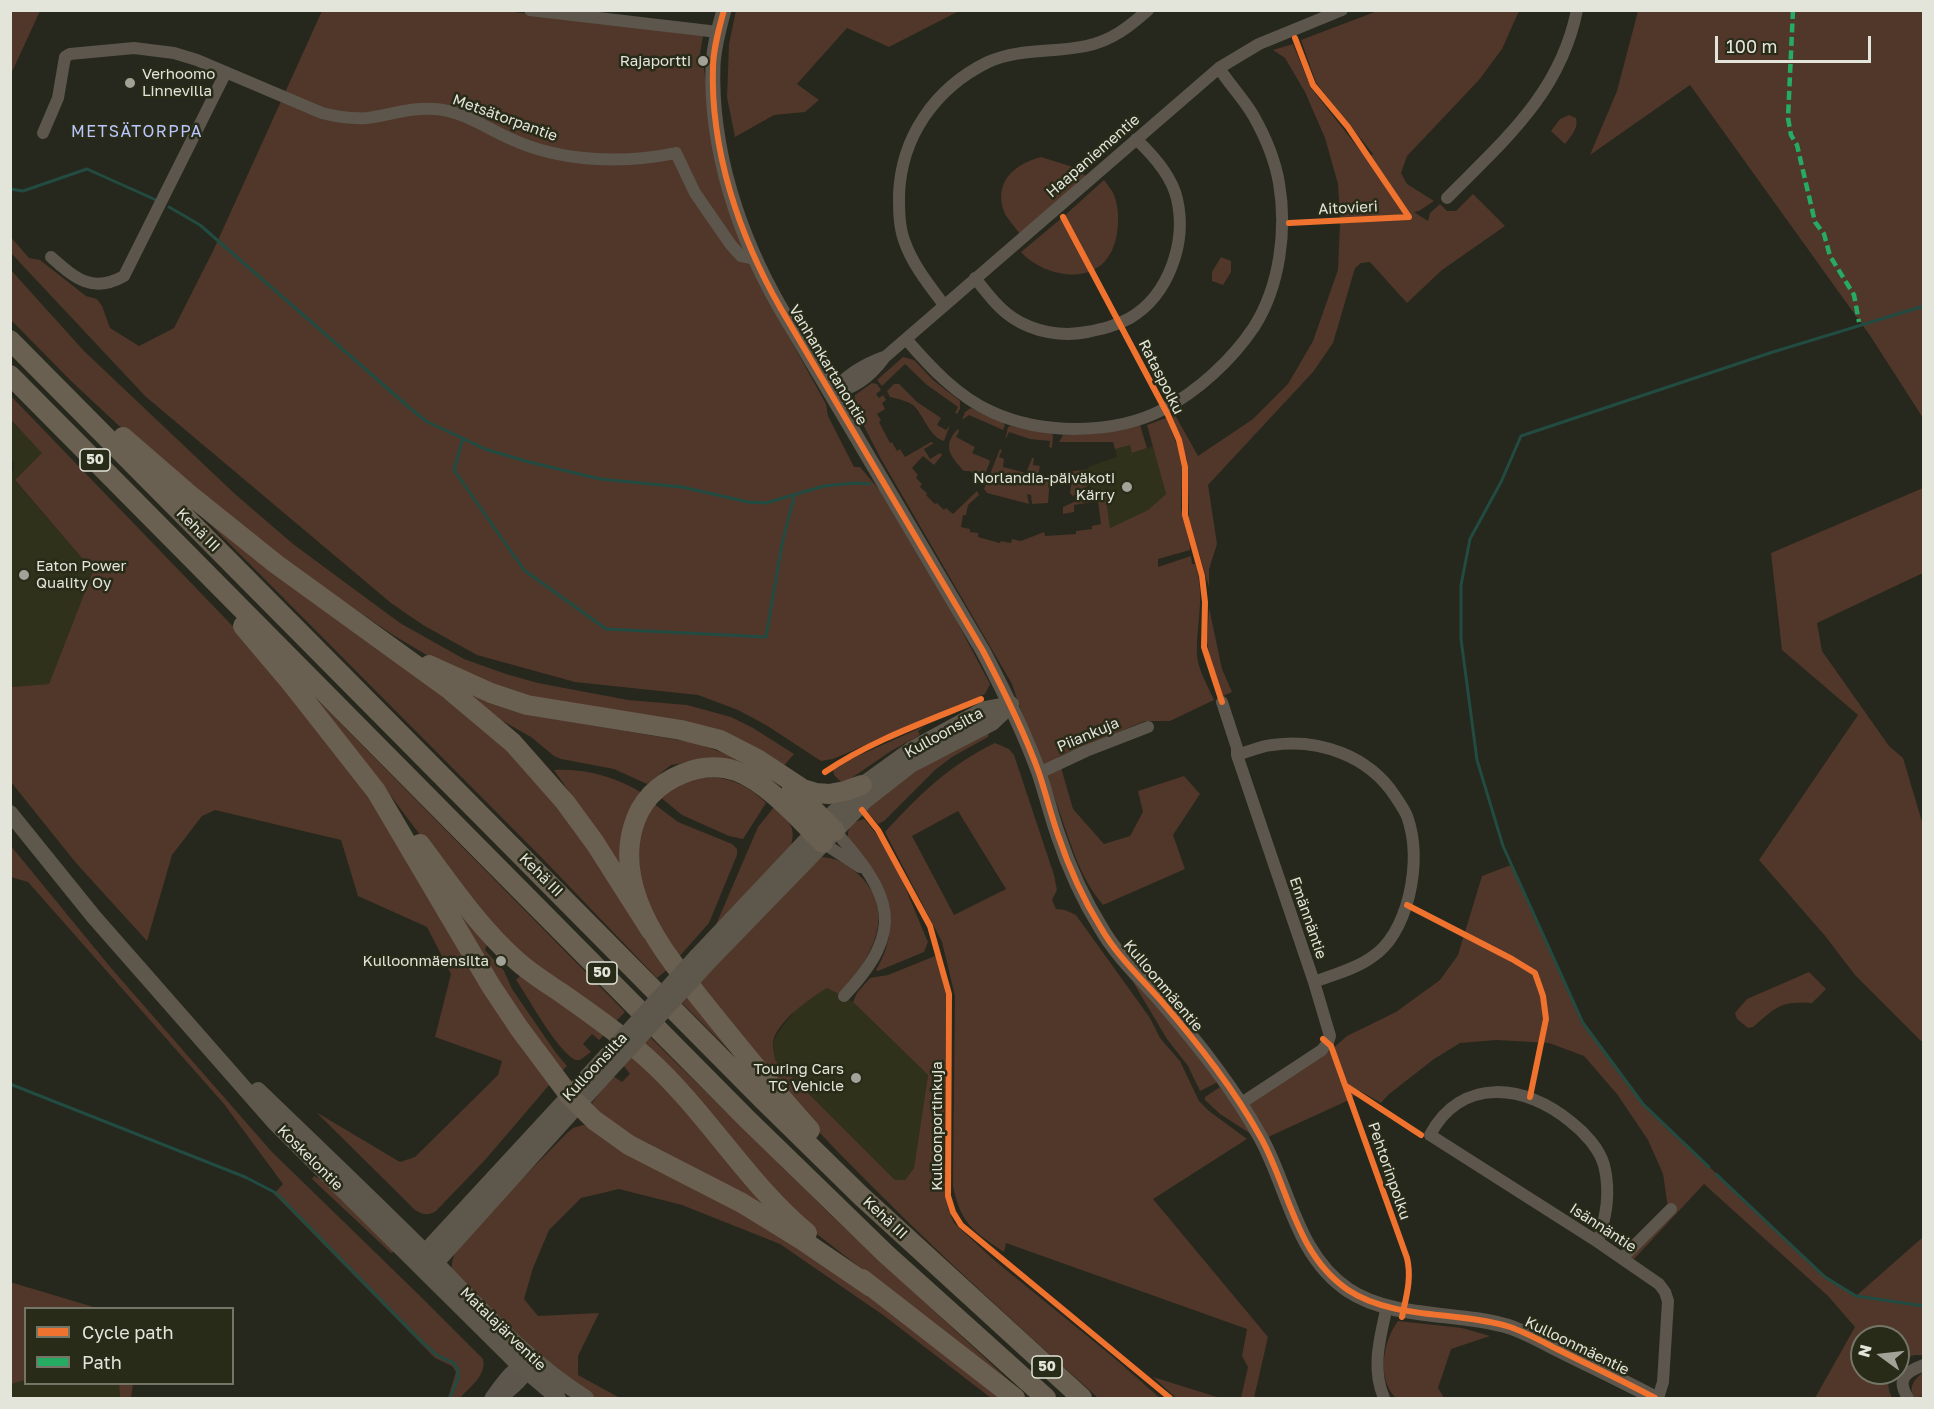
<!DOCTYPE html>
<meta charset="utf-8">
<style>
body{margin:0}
#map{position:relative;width:1934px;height:1409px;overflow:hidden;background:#26271d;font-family:"Golos Text",sans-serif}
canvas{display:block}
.frame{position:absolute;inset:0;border:12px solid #e4e5da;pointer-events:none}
.legend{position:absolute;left:24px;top:1307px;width:210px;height:78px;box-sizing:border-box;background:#292b19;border:2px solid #747566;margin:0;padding:8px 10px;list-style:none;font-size:18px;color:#e4e5da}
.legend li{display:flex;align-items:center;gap:12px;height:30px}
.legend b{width:30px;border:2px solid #747566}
.north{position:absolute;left:1850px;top:1325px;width:60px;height:60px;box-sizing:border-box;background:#292b19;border:2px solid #747566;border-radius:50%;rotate:285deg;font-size:16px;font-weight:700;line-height:24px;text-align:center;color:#e4e5da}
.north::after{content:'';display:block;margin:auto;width:21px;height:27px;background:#a2a298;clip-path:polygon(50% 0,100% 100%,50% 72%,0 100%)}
.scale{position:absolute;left:1715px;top:36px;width:156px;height:27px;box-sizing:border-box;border:3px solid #e4e5da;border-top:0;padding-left:8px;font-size:18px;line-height:21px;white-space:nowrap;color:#e4e5da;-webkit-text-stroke:4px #292b19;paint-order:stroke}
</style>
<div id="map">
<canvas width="1934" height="1409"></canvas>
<div class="frame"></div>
<ul class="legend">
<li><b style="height:8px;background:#ef722f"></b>Cycle path</li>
<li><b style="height:8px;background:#26ab63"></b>Path</li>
</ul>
<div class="north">N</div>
<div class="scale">100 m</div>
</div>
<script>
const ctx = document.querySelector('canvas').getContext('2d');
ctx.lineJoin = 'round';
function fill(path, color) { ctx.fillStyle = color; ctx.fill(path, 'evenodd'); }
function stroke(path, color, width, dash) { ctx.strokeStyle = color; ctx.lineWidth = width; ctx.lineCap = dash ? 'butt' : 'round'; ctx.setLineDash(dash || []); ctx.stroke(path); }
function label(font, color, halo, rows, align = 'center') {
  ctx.font = font + ' "Golos Text",sans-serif'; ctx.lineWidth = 5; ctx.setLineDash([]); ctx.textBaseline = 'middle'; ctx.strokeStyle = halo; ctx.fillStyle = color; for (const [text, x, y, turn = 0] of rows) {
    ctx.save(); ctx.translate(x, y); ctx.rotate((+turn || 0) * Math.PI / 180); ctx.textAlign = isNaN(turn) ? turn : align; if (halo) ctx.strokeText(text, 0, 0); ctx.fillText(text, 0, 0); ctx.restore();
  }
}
const built = new Path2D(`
 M10 420 43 453 15 481 93 571 49 684 11 687 10 473 14 470V463L11 459Z
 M1130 444 1133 453 1153 446 1166 494 1148 510 1110 528 1105 491 1101 489 1093 492 1088 483 1085 470 1090 466 1117 457 1115 449Z
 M828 987 853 1002 928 1075 914 1168 905 1180H895L775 1060 773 1041 782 1027 798 1007Z
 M25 1380 26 1384H119L120 1398H11L10 1384Z`);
const green = new Path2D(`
 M11 10 40 11 11 74 10 11Z
 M736 10H959V11L889 47 847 28 797 84 819 100 805 112 774 115 735 137 727 97 729 44Z
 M1380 10 1519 11 1502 49 1479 80 1407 156 1401 173 1407 184 1434 201 1419 211 1414 212 1428 221 1430 213 1440 204 1447 211H1456L1473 194 1505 226 1442 270 1407 303 1370 262 1361 263 1355 268 1333 343 1313 372 1208 485 1217 544 1209 569V587L1189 519 1187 459 1172 415 1174 413 1198 456 1253 419 1288 384 1313 341 1338 270 1340 223H1353L1352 217 1340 218 1338 184 1325 138 1305 92 1285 58 1273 50 1293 44 1311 88 1367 159 1373 154 1316 83 1301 40Z
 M322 11H508L549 17 703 36 698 66 704 68 707 92 770 303 826 404 828 416 854 467H860L882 493 954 616 990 684 985 694 833 759 821 761 766 725 738 710 698 695 575 682 477 655 423 625 391 603 145 396 11 253 10 236 29 258 40 260 86 296 97 299 102 306 110 328 139 346 174 328 213 251Z
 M1638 11H1923V418L1871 337 1690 85 1590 155 1617 91Z
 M1569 115 1576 118C1579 128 1571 136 1565 144L1551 131 1560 119Z
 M1041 157 1070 166 1086 176 1020 234C1015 227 1009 221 1005 214 992 183 1014 164 1041 157Z
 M1104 180C1107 184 1112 190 1114 195 1122 215 1119 251 1101 265 1078 284 1039 272 1021 252L1063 217Z
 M1221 257 1231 261V272L1223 285 1212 281V272Z
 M10 269 84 351 235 494 293 544 400 623 464 659 506 674 538 683 628 700 687 705 731 717 753 728 794 754 782 768 750 747 534 701 445 666 393 635 239 530 132 438 71 381 11 320Z
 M903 357 914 360 933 380 960 401V409L957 414 955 413 958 407 927 385 905 364 882 386 877 380Z
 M872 383 877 384 881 390 876 394 879 398 883 395 886 400 882 403 885 409 877 414 881 420 879 422 890 443 892 442 897 451 900 449 905 457 931 442 934 443 924 449 930 459 940 453 942 455 934 465 923 456 912 468 918 475 916 478 922 484 920 487 927 493 926 495 935 504 937 503 944 510 946 508 953 514 977 491 979 495 968 505 966 515H963L961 527 970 529V532L978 533V537L1000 543 1001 541 1011 543 1012 539 1021 541 1044 532 1045 536 1076 534V531L1092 529V526L1101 524 1098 501 1074 505V512L1063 514V507L1102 489 1105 490 1110 528 1148 510 1166 494 1147 425 1166 418 1177 445 1182 468 1181 509 1190 546V550L1158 559V567L1191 556 1192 564H1195C1206 594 1196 624 1197 655 1198 670 1208 686 1214 700L1170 721H1145L1058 757 1073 809 1104 844 1130 836 1143 812 1138 791 1184 776 1200 794 1173 835 1185 869 1103 905C1078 875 1070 840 1057 805 1043 764 1025 725 1012 684L881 459 854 407 855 395Z
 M894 384H899L917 402 941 418 937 425 946 430 950 425 944 441C929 437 924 415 913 405 907 401 898 399 890 397L887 391Z
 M10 395 248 642 358 779 550 1084 485 1160 436 1211C427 1216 424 1215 415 1210L316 1112 400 1162 415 1157 498 1075 502 1061 435 1037 451 974 427 927 358 896 341 840 215 810 202 816 172 855 147 941 76 863 11 782V687L49 684 93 571 15 480 42 453 11 420Z
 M971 408 1003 422 1005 425 1003 430 969 415 962 420 965 412Z
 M1140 425 1147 448 1132 453 1130 445 1115 449 1113 442H1059L1063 435 1101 433Z
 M1011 426 1051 433 1053 435 1052 448 1049 447 1050 441 1030 439 1009 432 1005 440 1008 427Z
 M958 429 959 431 956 437 975 447 972 453 989 460 990 462 981 483 970 471H964C951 457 941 446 958 429Z
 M1000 449 1002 450 999 457 1004 459 1003 467 1026 473 1032 458H1034L1033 465 1040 466 1038 475 1050 477 1048 503 1032 504 1031 495 1027 494 1029 504 987 493 984 489Z
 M1085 470 1089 485 1073 496 1070 493 1073 471Z
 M1923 488V573L1817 623 1822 651 1889 746 1903 758 1923 825V1041H1921L1855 975 1826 937 1759 860 1858 715 1782 650 1771 553Z
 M183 497 443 693 525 763 591 850 637 927 668 969 657 978 544 860Z
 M1209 608 1222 669 1232 692 1223 696 1211 665 1207 642Z
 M290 672 625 1012 614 1023 507 943 433 852 375 775Z
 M453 685 543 717 696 743 734 757 770 780 685 763 671 765 647 784 614 769 561 759 554 756 531 737 501 720Z
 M925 726 918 731 920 735 891 751 843 784 834 775 833 769 844 762Z
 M989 732 988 737 952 757 935 770 884 821 878 824 864 808 909 773Z
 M995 743 1009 749 1014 755 1054 875 1057 890 1052 900 1056 909 1065 910 1076 915 1150 1018 1160 1038 1180 1061 1199 1101 1209 1111 1247 1139 1153 1199 1268 1337 1254 1398H1241L1248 1367 1242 1356 1247 1329 1006 1243 1004 1252C973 1231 961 1224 953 1186L955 996 942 942 885 832C920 794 948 766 995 743ZM958 811 1006 889 954 915 912 836Z
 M554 770C585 768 616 777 642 793L624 870Z
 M712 777C734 779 750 787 766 803L743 839 729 836 682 815 659 796 690 779Z
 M653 803 678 822 732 844 737 849V855L709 923 678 958 655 918 641 885 637 835Z
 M774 807C788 822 798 826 790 848L712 934 758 827Z
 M864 819C895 853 910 901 928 942L924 952 878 971 876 970C883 958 887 948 889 935 894 893 871 869 848 838V832L852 823Z
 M11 846 111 968 272 1152 417 1293 483 1359C487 1375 470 1387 460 1398H448L456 1372 452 1366 435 1358 274 1194 283 1184 224 1104 28 882 11 877Z
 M819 857C835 857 849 864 860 876 899 914 869 962 839 994L827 988C810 999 779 1019 773 1041 772 1046 775 1055 775 1060L895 1180H905L914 1168 928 1075 853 1002 857 993 870 978 888 975 935 956 937 959 946 995 944 1159 948 1208 954 1223 994 1260 1113 1357 1160 1398H1098C997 1307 896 1215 803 1115 765 1074 732 1028 697 985Z
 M1511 865 1583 1023 1643 1104 1825 1277 1856 1296 1923 1237V1355H1914L1898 1362V1337H1862V1373H1890C1887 1383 1888 1389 1892 1398H1815L1855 1327 1828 1296 1704 1184 1634 1259 1632 1265 1622 1258 1668 1208 1663 1174 1648 1140 1617 1094 1584 1056 1549 1043 1496 1040 1460 1043 1434 1059 1388 1095 1381 1103 1360 1091 1349 1100 1266 1138 1247 1105 1330 1051 1347 1036 1396 1012 1440 980 1458 955 1482 876Z
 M440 887 487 945 485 950 504 971 512 989 556 1053 567 1066 561 1072 502 990Z
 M1809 972 1826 989 1812 1003C1777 1002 1779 1006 1753 1027L1748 1028 1737 1019 1735 1013 1747 999Z
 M520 976 605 1034 599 1040 592 1034 583 1044 591 1052 580 1060H575C555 1048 530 1000 516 980Z
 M1133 982 1145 990 1216 1079V1083L1200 1091 1188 1066 1167 1039Z
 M689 995 745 1066 682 1003Z
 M650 1037 833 1217 1028 1398 813 1231 641 1046Z
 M633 1056 666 1087 778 1216 656 1154 593 1107 592 1103 613 1076 622 1082 630 1074 623 1065Z
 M1220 1087 1222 1088 1251 1134 1220 1114 1205 1100V1097Z
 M583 1125 588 1126 737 1208 831 1268 1004 1398H991L883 1315 780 1244 682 1205 619 1189 581 1198 549 1230 533 1268 524 1299 538 1316 599 1313 578 1356V1375L620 1398H595L571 1385 452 1273C450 1258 457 1250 464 1238L567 1133 573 1128Z
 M314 1176 331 1185 396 1251 391 1253 312 1179Z
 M10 1282 97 1308H26L25 1380 11 1384Z
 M1398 1321 1462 1328 1490 1336 1451 1349 1438 1388 1444 1398H1396C1376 1379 1383 1341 1398 1321Z
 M1922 1373H1923V1396L1915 1398C1908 1388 1913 1381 1922 1373Z
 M1153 1377 1220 1398H1176Z
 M119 1384H133L131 1398H120Z`);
const stream = new Path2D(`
 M10 189 23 191 87 169 156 200
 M169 207 200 225 411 409 426 421 485 449 529 462 600 479 682 487 748 502 766 503 824 486 855 483 870 484
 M463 438 454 470 524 570 606 629 766 637 782 544 794 497
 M10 1084 245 1177 276 1193 421 1341 438 1356 454 1363 458 1370V1378L450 1398
 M1709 1167 1643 1104 1583 1023 1503 846 1477 760 1461 639V585L1470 539 1501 482 1521 436 1773 352 1924 306
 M1716 1174 1825 1277 1856 1296 1924 1306`);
const minor = new Path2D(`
 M530 10 718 32
 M43 133 58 98 65 57 70 54 134 48 174 53 197 60 322 113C337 117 352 119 367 118 390 115 411 107 435 109 463 111 486 128 511 139 561 162 623 164 676 153L695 193 731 245 741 256 754 259
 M1447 198C1504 140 1560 94 1577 10
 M51 257C75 278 92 294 124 276L226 72
 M975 278C986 292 998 308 1013 318 1034 332 1062 337 1087 332 1102 329 1116 326 1130 318 1169 295 1187 242 1177 199 1172 176 1153 155 1136 139
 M944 305C929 285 912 264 904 240 899 226 899 210 899 195 901 137 935 88 988 62 1019 48 1053 53 1086 46 1111 41 1129 27 1148 10
 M906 339C930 367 958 397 992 412 1042 435 1115 435 1164 409 1198 391 1232 360 1254 327 1280 286 1287 230 1279 183 1275 160 1265 136 1253 115 1244 99 1229 84 1219 68
 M831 393C854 390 872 375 885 357L1219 68 1259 44 1342 10
 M831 393C845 376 864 364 884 357
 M1222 702 1237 748V755L1314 982 1330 1036 1328 1042 1322 1050 1240 1104
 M1237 755C1248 752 1260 746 1272 745 1319 738 1369 756 1395 796 1399 802 1404 809 1407 816 1416 841 1415 870 1409 896 1403 919 1392 944 1372 957 1356 969 1332 975 1314 982
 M1039 773 1086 751 1148 727
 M835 831C892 895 907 929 844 996
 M823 843 860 867
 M1598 1242C1606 1216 1611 1193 1604 1165 1599 1148 1584 1132 1571 1122 1526 1084 1461 1076 1430 1135L1598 1242 1659 1284 1665 1292 1668 1301 1663 1382 1658 1398
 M1622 1258 1671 1209
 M1384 1398C1371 1368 1380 1338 1387 1306
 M1908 1398C1896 1379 1905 1372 1924 1365`);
const tertiary = new Path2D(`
 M724 10C719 28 714 46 713 65 710 150 739 236 781 309L983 651C1004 691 1024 731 1039 773 1046 794 1051 815 1058 835 1069 868 1083 899 1101 928 1117 956 1142 979 1163 1003 1199 1045 1234 1089 1261 1138 1289 1189 1296 1255 1348 1290 1393 1320 1459 1311 1510 1327 1527 1333 1543 1342 1559 1350 1591 1366 1623 1381 1655 1398
 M492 1398C503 1383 512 1368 530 1361
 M498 1398C512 1389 524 1378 532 1363`);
const secondary = new Path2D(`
 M10 813 94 917 274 1122 519 1365 558 1398
 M697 956 813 833 862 785 912 749 985 709 1011 704
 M706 965 865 801 911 765 992 723 1011 705
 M258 1090C316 1146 374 1201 431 1258 480 1308 527 1361 586 1398
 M422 1261 425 1252 607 1055
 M427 1265 436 1263 616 1063`);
const trunk = new Path2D(`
 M10 340 763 1100 861 1196 1082 1398
 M10 375 747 1119 886 1254 1046 1398
 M123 437 190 495 276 564 450 690 513 743 565 802 595 843 651 931
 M243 626 292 684 376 791 491 986 519 1028 569 1095 594 1120 629 1145 742 1203 802 1240 871 1287
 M429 665 491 693 527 705 681 730 720 740 759 760 803 789 816 793 829 794 845 791 862 785
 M792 788 835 831
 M420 844C450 884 478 926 516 960 529 972 545 982 560 992 590 1013 620 1034 647 1058 706 1111 746 1182 807 1233
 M810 1130C771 1087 735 1042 699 997 676 967 651 937 638 901 620 852 628 796 682 774 699 767 718 765 736 771 768 783 799 819 823 843
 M862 1279 1015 1398`);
const secondaryBridge = new Path2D(`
 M607 1055 697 956
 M616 1063 706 965`);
const quiet = new Path2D(`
 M1793 10 1788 118 1791 135 1797 145 1815 222 1824 234 1830 256 1854 295 1859 322`);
const cycleway = new Path2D(`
 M724 10C719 28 714 46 713 65 710 150 739 236 781 309L983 651C1004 691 1024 731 1039 773 1046 794 1051 815 1058 835 1069 868 1083 899 1101 928 1117 956 1142 979 1163 1003 1199 1045 1234 1089 1261 1138 1289 1189 1296 1255 1348 1290 1393 1320 1459 1311 1510 1327 1527 1333 1543 1342 1559 1350 1591 1366 1623 1381 1655 1398
 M1063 217 1168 415 1179 440 1185 467V515L1202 576 1205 602 1204 647 1222 702
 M1289 223 1409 217 1348 127 1313 85 1295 38
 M825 772C872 740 928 721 981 699
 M862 810 878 830 930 926 949 994 948 1196 953 1212 961 1225 1170 1398
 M1407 905 1512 959 1535 973 1543 996 1546 1019 1530 1097
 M1323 1039 1331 1046 1407 1258C1412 1279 1406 1297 1402 1317
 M1346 1086 1421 1135`);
const markers = [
 [703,61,6,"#a2a298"],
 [130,83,6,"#a2a298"],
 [1127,487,6,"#a2a298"],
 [24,575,6,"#a2a298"],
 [501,961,6,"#a2a298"],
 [856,1078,6,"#a2a298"]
];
const shields = [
 [95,460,30],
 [602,973,30],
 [1047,1367,30]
];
const shieldNames = [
 ["50",95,460],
 ["50",602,973],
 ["50",1047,1367]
];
const poiNames = [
 ["Rajaportti",691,61],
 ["Verhoomo",142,74,"left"],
 ["Linnevilla",142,91,"left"],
 ["Norlandia-päiväkoti",1115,478],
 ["Kärry",1115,495],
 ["Eaton Power",36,566,"left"],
 ["Quality Oy",36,583,"left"],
 ["Kulloonmäensilta",489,961],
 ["Touring Cars",844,1069],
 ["TC Vehicle",844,1086]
];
const streetNames = [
 ["Metsätorpantie",505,118,20],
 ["Haapaniementie",1093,156,-41],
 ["Aitovieri",1348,208,-3],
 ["Vanhankartanontie",828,365,59],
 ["Rataspolku",1161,377,63],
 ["Kehä III",198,530,45],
 ["Kulloonsilta",944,733,-29],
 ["Piiankuja",1088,735,-23],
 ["Kehä III",541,875,45],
 ["Emännäntie",1308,918,71],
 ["Kulloonmäentie",1163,986,50],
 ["Kulloonsilta",595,1067,-47],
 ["Kulloonportinkuja",937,1126,-90],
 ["Koskelontie",310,1158,45],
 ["Pehtorinpolku",1389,1171,71],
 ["Kehä III",885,1218,43],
 ["Isännäntie",1603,1228,33],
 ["Matalajärventie",503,1329,44],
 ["Kulloonmäentie",1577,1346,26]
];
const neighbourhoodNames = [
 ["METSÄTORPPA",137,132]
];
fill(built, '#2f311a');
fill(green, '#503729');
stroke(stream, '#224b42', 3);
stroke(minor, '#5c564c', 12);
stroke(tertiary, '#5c564c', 15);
stroke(secondary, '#5e574b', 16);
stroke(trunk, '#6a6051', 20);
stroke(secondaryBridge, '#5e574b', 16);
stroke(quiet, '#26ab63', 4.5, [9, 4.5]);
stroke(cycleway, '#ef722f', 6);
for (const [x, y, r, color] of markers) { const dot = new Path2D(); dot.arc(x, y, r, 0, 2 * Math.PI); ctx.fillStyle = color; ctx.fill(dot); stroke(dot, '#292b19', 2); }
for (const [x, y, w] of shields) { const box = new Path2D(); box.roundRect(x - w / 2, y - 11, w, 22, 4.5); ctx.fillStyle = '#292b19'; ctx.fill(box); stroke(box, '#e4e5da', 1.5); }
label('bold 14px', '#e4e5da', null, shieldNames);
label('15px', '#e4e5da', '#292b19', poiNames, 'right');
label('15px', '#e4e5da', '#292b19', streetNames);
ctx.letterSpacing = '1.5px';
label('16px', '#bac6fe', '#292b19', neighbourhoodNames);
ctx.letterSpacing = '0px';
</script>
